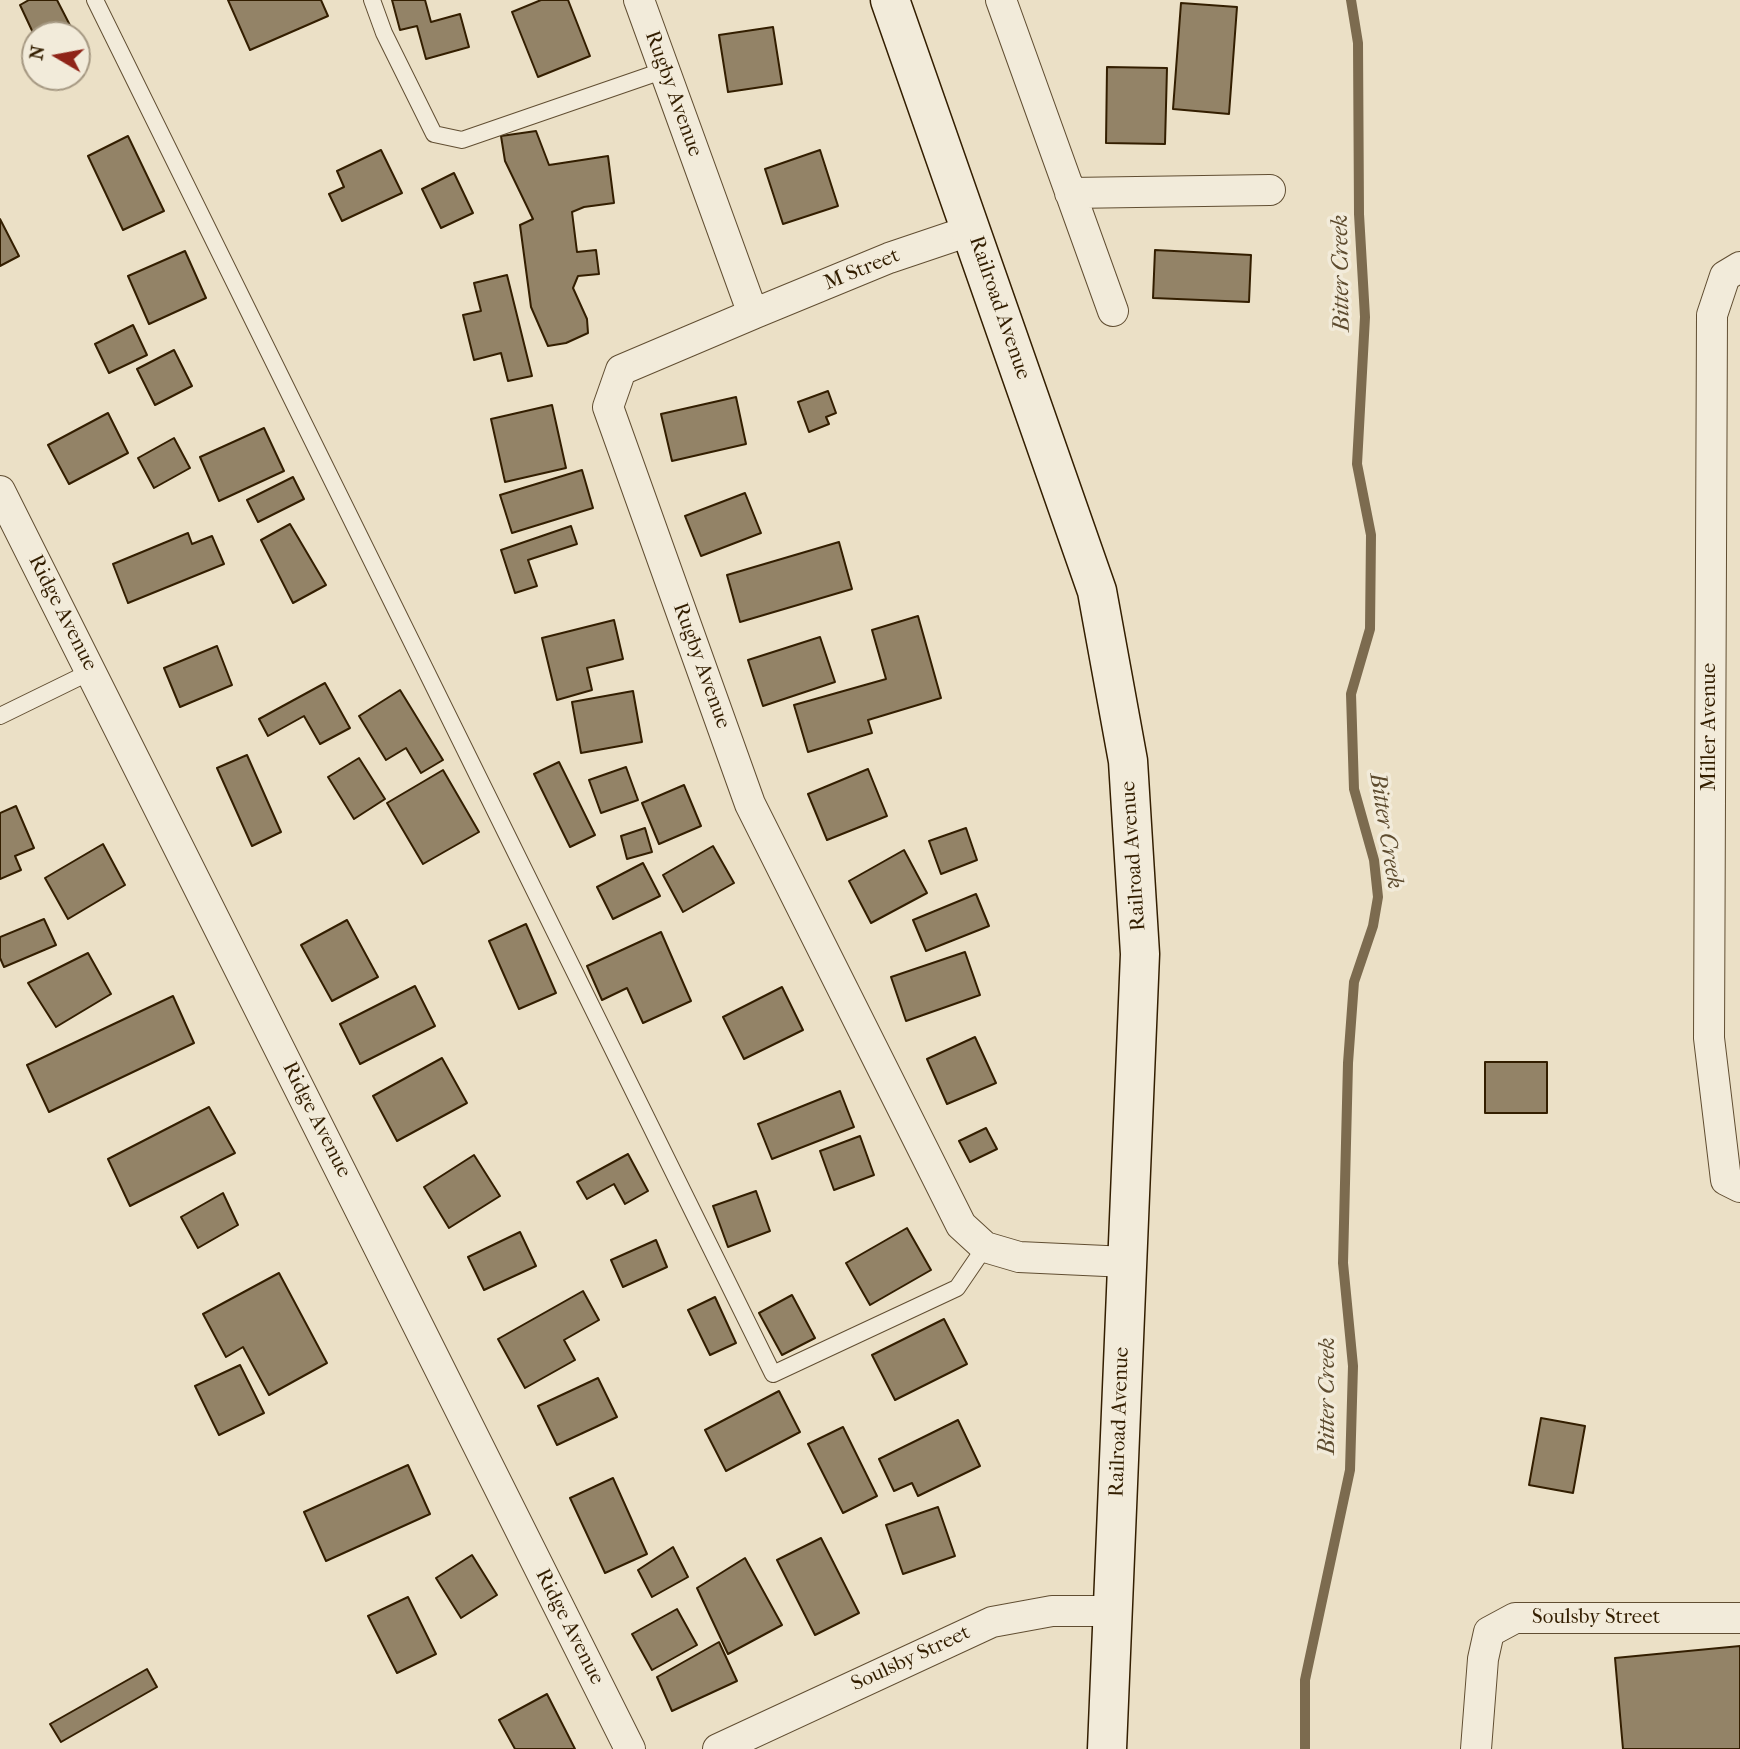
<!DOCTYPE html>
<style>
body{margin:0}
#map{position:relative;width:1740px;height:1749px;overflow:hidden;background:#ebe0c6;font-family:"IM FELL French Canon",serif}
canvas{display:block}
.north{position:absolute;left:21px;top:21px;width:70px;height:70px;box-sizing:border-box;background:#f2ebda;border:2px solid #a69983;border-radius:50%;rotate:280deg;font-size:19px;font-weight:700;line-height:28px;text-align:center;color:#331e00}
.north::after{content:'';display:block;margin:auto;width:24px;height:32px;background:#8f2418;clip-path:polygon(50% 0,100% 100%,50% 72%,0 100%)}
</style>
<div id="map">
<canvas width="1740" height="1749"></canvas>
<div class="north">N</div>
</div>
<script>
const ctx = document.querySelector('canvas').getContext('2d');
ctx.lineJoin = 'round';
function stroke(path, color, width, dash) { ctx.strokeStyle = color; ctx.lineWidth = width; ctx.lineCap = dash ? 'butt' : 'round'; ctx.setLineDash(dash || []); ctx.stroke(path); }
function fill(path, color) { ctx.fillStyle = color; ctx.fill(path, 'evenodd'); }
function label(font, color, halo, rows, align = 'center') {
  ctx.font = font + ' "IM FELL French Canon",serif'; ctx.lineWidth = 7; ctx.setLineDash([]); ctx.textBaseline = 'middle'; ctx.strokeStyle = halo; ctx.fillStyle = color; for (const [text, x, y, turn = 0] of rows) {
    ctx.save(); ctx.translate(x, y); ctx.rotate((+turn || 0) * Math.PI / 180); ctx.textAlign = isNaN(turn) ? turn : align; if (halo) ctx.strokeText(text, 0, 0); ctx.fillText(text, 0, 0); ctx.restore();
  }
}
const stream = new Path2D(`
 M1305 1749V1680L1350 1470 1353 1366 1343 1263 1348 1063 1354 982 1373 926 1378 897 1374 860 1354 789 1351 694 1370 629 1371 535 1357 464 1365 317 1359 214 1358 43 1351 0`);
const building = new Path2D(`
 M29 0H57L75 35 35 37 20 5Z
 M228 0H321L328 16 250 50Z
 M392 0H425L431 22 460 14 469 47 426 59 417 26 400 30Z
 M541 0H568L590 56 538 77 512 12Z
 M1181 3 1237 7 1229 114 1173 109Z
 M773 27 782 84 728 92 719 35Z
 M1107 67 1167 68 1165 144 1106 143Z
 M536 131 549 165 608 156 614 203 584 207 572 212 577 252 596 250 599 274 578 276 573 288 587 319 588 333 566 343 548 346 531 307 520 225 533 219 505 161 501 136Z
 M128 136 164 211 123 230 88 156Z
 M381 150 402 193 342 221 329 194 344 187 337 171Z
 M820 150 838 206 783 224 765 169Z
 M454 173 473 213 441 228 422 189Z
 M0 219 19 256 0 266Z
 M1155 250 1251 255 1249 302 1153 298Z
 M185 251 206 298 149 324 128 276Z
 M507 275 532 376 508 381 501 353 474 360 463 315 481 311 474 283Z
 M133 325 147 355 109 373 95 344Z
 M174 350 192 386 155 405 137 369Z
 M828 391 836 413 826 417 829 424 809 432 798 402Z
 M736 397 746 444 672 461 661 414Z
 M552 405 566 468 505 482 491 419Z
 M108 413 128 453 69 484 48 445Z
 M264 428 284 471 219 501 200 457Z
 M174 438 190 468 154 488 138 458Z
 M582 470 593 508 512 533 500 495Z
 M293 477 304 499 258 522 247 500Z
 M745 493 761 533 701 556 685 516Z
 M290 524 326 585 293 603 261 540Z
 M571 526 577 544 528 560 537 586 515 593 501 550Z
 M188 533 192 544 212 536 224 564 128 603 113 564Z
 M839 542 852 589 740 622 727 575Z
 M918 616 941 698 868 720 872 733 808 752 794 705 886 679 872 630Z
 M614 620 623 659 587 668 592 690 557 700 542 638Z
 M820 637 835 682 763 706 748 660Z
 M217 646 232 685 180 707 164 668Z
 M325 683 350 728 320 744 304 716 268 736 259 719Z
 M400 690 443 760 421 773 406 748 386 760 359 716Z
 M633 691 642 742 581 753 572 702Z
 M247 755 281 832 252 846 217 768Z
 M359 758 385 799 354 819 328 777Z
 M559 762 595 835 570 847 534 774Z
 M626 767 638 800 601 813 589 780Z
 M868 769 887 816 827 840 808 794Z
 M443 770 479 832 423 864 387 803Z
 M684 785 701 826 659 844 642 803Z
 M16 806 34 848 15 856 21 870 0 879V813Z
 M645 828 652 852 627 859 621 836Z
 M966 828 977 860 941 874 929 841Z
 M103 844 125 885 68 919 45 878Z
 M713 846 734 883 683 912 663 875Z
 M904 850 927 893 871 923 849 881Z
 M643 863 660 896 613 919 597 887Z
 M976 894 989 926 926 951 913 920Z
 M44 919 56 945 4 967 0 958V937Z
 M347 920 378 977 332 1001 301 945Z
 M526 924 556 993 519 1009 489 941Z
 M661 932 691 1001 643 1023 627 988 602 1000 587 966Z
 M965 952 980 995 906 1021 891 977Z
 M88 953 111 994 56 1027 28 983Z
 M415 986 435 1026 360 1064 340 1024Z
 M782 987 803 1030 744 1059 723 1017Z
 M173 996 194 1043 49 1112 27 1065Z
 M975 1037 996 1083 947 1104 927 1059Z
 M442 1058 467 1103 397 1141 373 1096Z
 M1485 1062H1547V1113H1485Z
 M840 1091 854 1127 772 1159 758 1124Z
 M209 1107 235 1153 130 1206 108 1159Z
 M986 1128 997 1149 970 1162 959 1141Z
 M860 1136 874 1175 834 1190 820 1151Z
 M628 1154 648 1191 625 1204 614 1184 587 1199 577 1182Z
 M474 1155 500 1196 449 1228 424 1187Z
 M756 1191 770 1231 728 1247 713 1206Z
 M223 1193 238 1225 198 1248 181 1217Z
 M907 1228 931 1270 870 1305 846 1263Z
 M520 1232 536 1266 484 1290 468 1257Z
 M656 1240 667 1267 623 1287 611 1260Z
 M279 1273 327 1363 269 1395 243 1347 226 1357 203 1314Z
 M583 1291 599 1320 564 1340 575 1360 525 1388 498 1339Z
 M792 1295 815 1338 782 1355 759 1313Z
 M715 1297 736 1343 710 1355 688 1310Z
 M944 1319 967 1364 895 1400 872 1355Z
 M240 1365 264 1413 219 1435 195 1386Z
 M598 1378 617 1417 557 1445 538 1406Z
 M779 1391 800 1432 726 1471 705 1430Z
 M1541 1418 1585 1426 1573 1493 1529 1485Z
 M958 1420 980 1466 918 1496 912 1483 894 1491 879 1459Z
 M843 1427 877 1496 843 1513 808 1444Z
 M408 1465 430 1514 326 1561 304 1512Z
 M613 1478 647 1554 605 1573 570 1498Z
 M938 1507 955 1556 903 1574 886 1525Z
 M821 1538 859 1613 815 1635 777 1560Z
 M673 1547 688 1577 652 1597 638 1570Z
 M472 1555 497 1595 461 1618 436 1578Z
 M745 1558 782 1625 728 1654 697 1588Z
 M408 1597 436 1654 397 1673 368 1616Z
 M677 1609 697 1645 652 1670 632 1634Z
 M719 1642 737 1681 672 1711 657 1677Z
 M1740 1646V1749H1623L1615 1658Z
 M147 1669 157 1687 61 1742 50 1724Z
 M547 1694 575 1749H515L499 1720Z`);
const lane = new Path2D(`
 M95 0 773 1374 957 1288 985 1247
 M372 0 384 33 434 134 462 140 665 70
 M0 716 92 671`);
const street = new Path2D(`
 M639 0 753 314 621 370 608 407 750 804 961 1225 985 1247 1019 1257 1127 1262
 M1001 0 1113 311
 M1070 193 1270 190
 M1740 267 1725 276 1712 315 1709 1038 1726 1180 1740 1187
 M753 314 889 258 972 230
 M0 491 630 1749
 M718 1749 992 1622 1052 1611H1114
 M1476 1749 1483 1659 1489 1632 1515 1618H1740`);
const secondary = new Path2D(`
 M890 0 1097 591 1128 761 1140 954 1107 1749`);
const streetNames = [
 ["Rugby Avenue",673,94,70],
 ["M Street",862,270,-22],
 ["Railroad Avenue",999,308,71],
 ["Ridge Avenue",62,613,63],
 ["Rugby Avenue",701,666,70],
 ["Miller Avenue",1710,727,-90],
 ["Railroad Avenue",1134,856,-94],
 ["Ridge Avenue",316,1120,63],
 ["Railroad Avenue",1120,1422,-88],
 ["Soulsby Street",1596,1618],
 ["Ridge Avenue",569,1627,63],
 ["Soulsby Street",911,1659,-25]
];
const waterNames = [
 ["Bitter Creek",1342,273,-91],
 ["Bitter Creek",1385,831,81],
 ["Bitter Creek",1328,1396,-90]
];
stroke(stream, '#7c6b4f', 10);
fill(building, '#938367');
stroke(building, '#331e00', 2);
stroke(lane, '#614e32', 18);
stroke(street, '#614e32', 32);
stroke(secondary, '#331e00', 41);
stroke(lane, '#f2ebda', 16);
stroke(street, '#f2ebda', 30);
stroke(secondary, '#f2ebda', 38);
label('21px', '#331e00', '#f2ebda', streetNames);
label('italic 23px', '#5d4b2e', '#f2ebda', waterNames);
</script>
